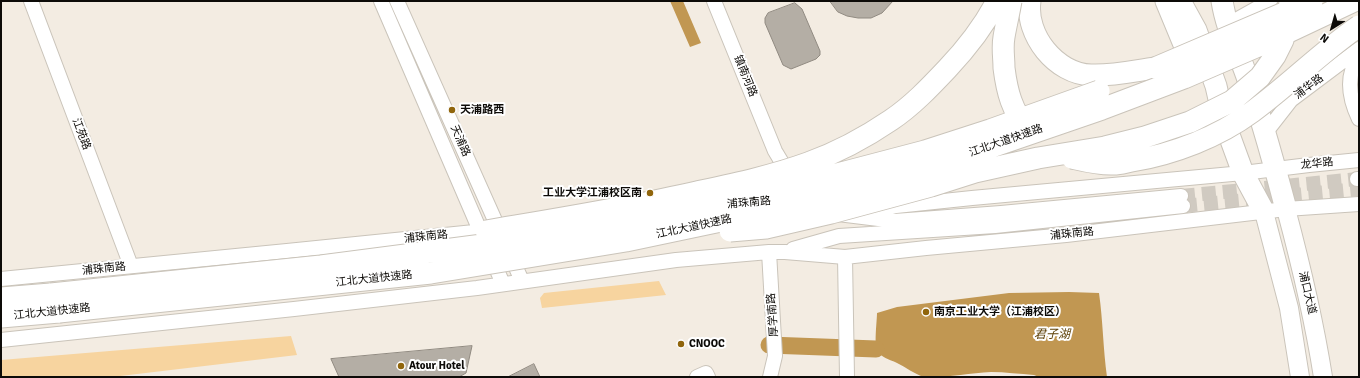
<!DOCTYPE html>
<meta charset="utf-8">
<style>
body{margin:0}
#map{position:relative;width:1360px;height:378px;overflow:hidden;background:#f3ece2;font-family:Signika,sans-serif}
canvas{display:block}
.frame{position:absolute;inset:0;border:2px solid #0d0b08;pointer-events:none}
.north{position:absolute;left:1312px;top:8px;width:40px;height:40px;-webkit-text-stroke:3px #fff;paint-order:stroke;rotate:217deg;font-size:11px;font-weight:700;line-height:16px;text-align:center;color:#0d0b08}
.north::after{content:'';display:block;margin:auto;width:14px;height:18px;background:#0d0b08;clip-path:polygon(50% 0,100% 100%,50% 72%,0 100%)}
</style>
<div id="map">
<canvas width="1360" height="378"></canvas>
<div class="frame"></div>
<div class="north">N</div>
</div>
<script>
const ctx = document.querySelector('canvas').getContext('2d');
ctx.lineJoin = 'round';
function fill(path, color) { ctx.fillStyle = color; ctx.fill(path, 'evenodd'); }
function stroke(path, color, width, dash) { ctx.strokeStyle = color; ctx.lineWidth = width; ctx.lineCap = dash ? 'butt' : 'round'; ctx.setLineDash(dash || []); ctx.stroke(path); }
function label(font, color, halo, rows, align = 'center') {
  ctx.font = font + ' Signika,"Noto Sans SC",sans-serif'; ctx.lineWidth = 4; ctx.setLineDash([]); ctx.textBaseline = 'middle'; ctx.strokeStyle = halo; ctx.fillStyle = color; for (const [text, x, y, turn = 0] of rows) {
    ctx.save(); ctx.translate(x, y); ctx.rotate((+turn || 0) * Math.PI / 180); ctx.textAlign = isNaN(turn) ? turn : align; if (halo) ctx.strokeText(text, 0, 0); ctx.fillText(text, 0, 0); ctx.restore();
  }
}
const green = new Path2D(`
 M659 281 666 295 542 308 540 298 544 293Z
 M291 336 297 355 112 377H1V360Z`);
const water = new Path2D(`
 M670 1H683L701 43 690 47Z
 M1069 292 1099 293C1103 321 1103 349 1107 377H1039L1034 375C1020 374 1005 372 991 372 969 373 946 378 924 377 914 374 906 367 897 363 889 359 881 358 877 350 874 343 877 321 877 313L897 307 1009 293Z`);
const river = new Path2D(`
 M769 345 876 349`);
const building = new Path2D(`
 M830 1H893L882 13 871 18H858L847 16 838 12Z
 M795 3 802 9 820 51V55L816 59 791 69 783 65 765 23V18L768 13Z
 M472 346 466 373 459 377H339L331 359Z
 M534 364 540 377H508Z`);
const minorTunnel = new Path2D(`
 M1181 196 1357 179
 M1183 206 1359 189`);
const minor = new Path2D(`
 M31 1 131 266
 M381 1 503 284
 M397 1 522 281
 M714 1 775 151 790 176
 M1227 25 1270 1
 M1359 56C1345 76 1349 98 1359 119
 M1266 132 1291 100 1359 49
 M1357 179H1359
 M882 209 896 206 972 198 1243 173 1309 165 1359 160
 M838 214 895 221 1001 213 1181 196
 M793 249 839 236 995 226 1183 206
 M769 252 775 356 770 377
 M845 257 847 377
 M1 279 287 251 494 230
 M1 340 294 309 477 288 676 260 769 252H785L845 257 926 248 1066 235 1286 209 1359 204
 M697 377 706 373 708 377`);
const major = new Path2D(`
 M1286 209C1301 265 1314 320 1323 377
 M1264 212 1289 308 1300 377`);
const highway = new Path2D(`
 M1030 1C1025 35 1056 74 1091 75 1112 76 1134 71 1155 68
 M1166 1 1195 71
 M1180 1 1196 30 1216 86 1224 121 1243 173 1264 212
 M1222 1C1226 27 1237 49 1246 74 1262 118 1274 164 1286 209
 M1 298 51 294
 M1 317 59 312`);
const highwayBridge = new Path2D(`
 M1011 1C1009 13 1006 25 1004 37 1002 48 1004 57 1004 68 1007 92 1012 111 1028 130
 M1155 68 1312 1
 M1072 158C1085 161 1100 165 1114 164 1120 164 1126 162 1132 161 1174 154 1218 137 1252 112 1289 85 1321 52 1359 26
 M486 231C557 219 627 208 697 192 734 184 772 176 808 163 836 153 866 137 891 120 912 106 930 87 947 69 966 49 984 26 997 1
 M730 231 766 228 831 213 931 186 975 172 1038 158 1105 147 1145 137 1190 122 1232 101 1260 77 1275 56 1283 40 1288 22 1290 1
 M51 294 321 266 544 237 727 203 925 151 990 130 1099 91
 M59 312 431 273 626 241 759 213 838 194 930 168 1102 109 1184 78 1265 43 1354 1`);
const markers = [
 [452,110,4,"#90650c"],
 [650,193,4,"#90650c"],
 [926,312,4,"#90650c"],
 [681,344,4,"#90650c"],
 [401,366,4,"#90650c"]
];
const streetNames = [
 ["镇南河路",745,76,68],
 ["浦华路",1309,87,-37],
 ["江苑路",81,134,69],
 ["天浦路",460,141,66],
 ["江北大道快速路",1006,141,-19],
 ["龙华路",1317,164,-6],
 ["浦珠南路",749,203,-5],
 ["江北大道快速路",694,227,-12],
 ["浦珠南路",1072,234,-6],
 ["浦珠南路",426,237,-6],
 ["浦珠南路",104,269,-6],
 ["江北大道快速路",374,279,-6],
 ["浦口大道",1307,293,77],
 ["江北大道快速路",52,312,-6],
 ["厚学南路",773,315,-94]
];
const poiNames = [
 ["天浦路西",460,110],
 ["工业大学江浦校区南",642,193,"right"],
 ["南京工业大学（江浦校区）",934,312],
 ["CNOOC",689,344],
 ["Atour Hotel",409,366]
];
const waterNames = [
 ["君子湖",1052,335]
];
fill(green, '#f7d49f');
fill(water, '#c19752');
stroke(river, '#c19752', 17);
fill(building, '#b4aea5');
stroke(building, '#908a81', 1);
stroke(minorTunnel, '#d0cac1', 14, [14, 7]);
stroke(minor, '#cac4ba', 16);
stroke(major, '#cac4ba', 20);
stroke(highway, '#cac4ba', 23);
stroke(minor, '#fff', 14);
stroke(major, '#fff', 18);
stroke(highway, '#fff', 21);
stroke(highwayBridge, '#cac4ba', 23, []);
stroke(highwayBridge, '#fff', 21);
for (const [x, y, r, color] of markers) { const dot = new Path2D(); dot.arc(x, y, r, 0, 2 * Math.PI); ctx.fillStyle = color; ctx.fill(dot); stroke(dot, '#fff', 1.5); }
label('11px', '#0d0b08', '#fff', streetNames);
label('bold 11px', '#0d0b08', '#fff', poiNames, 'left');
label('italic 12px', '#5f420a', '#fff', waterNames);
</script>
